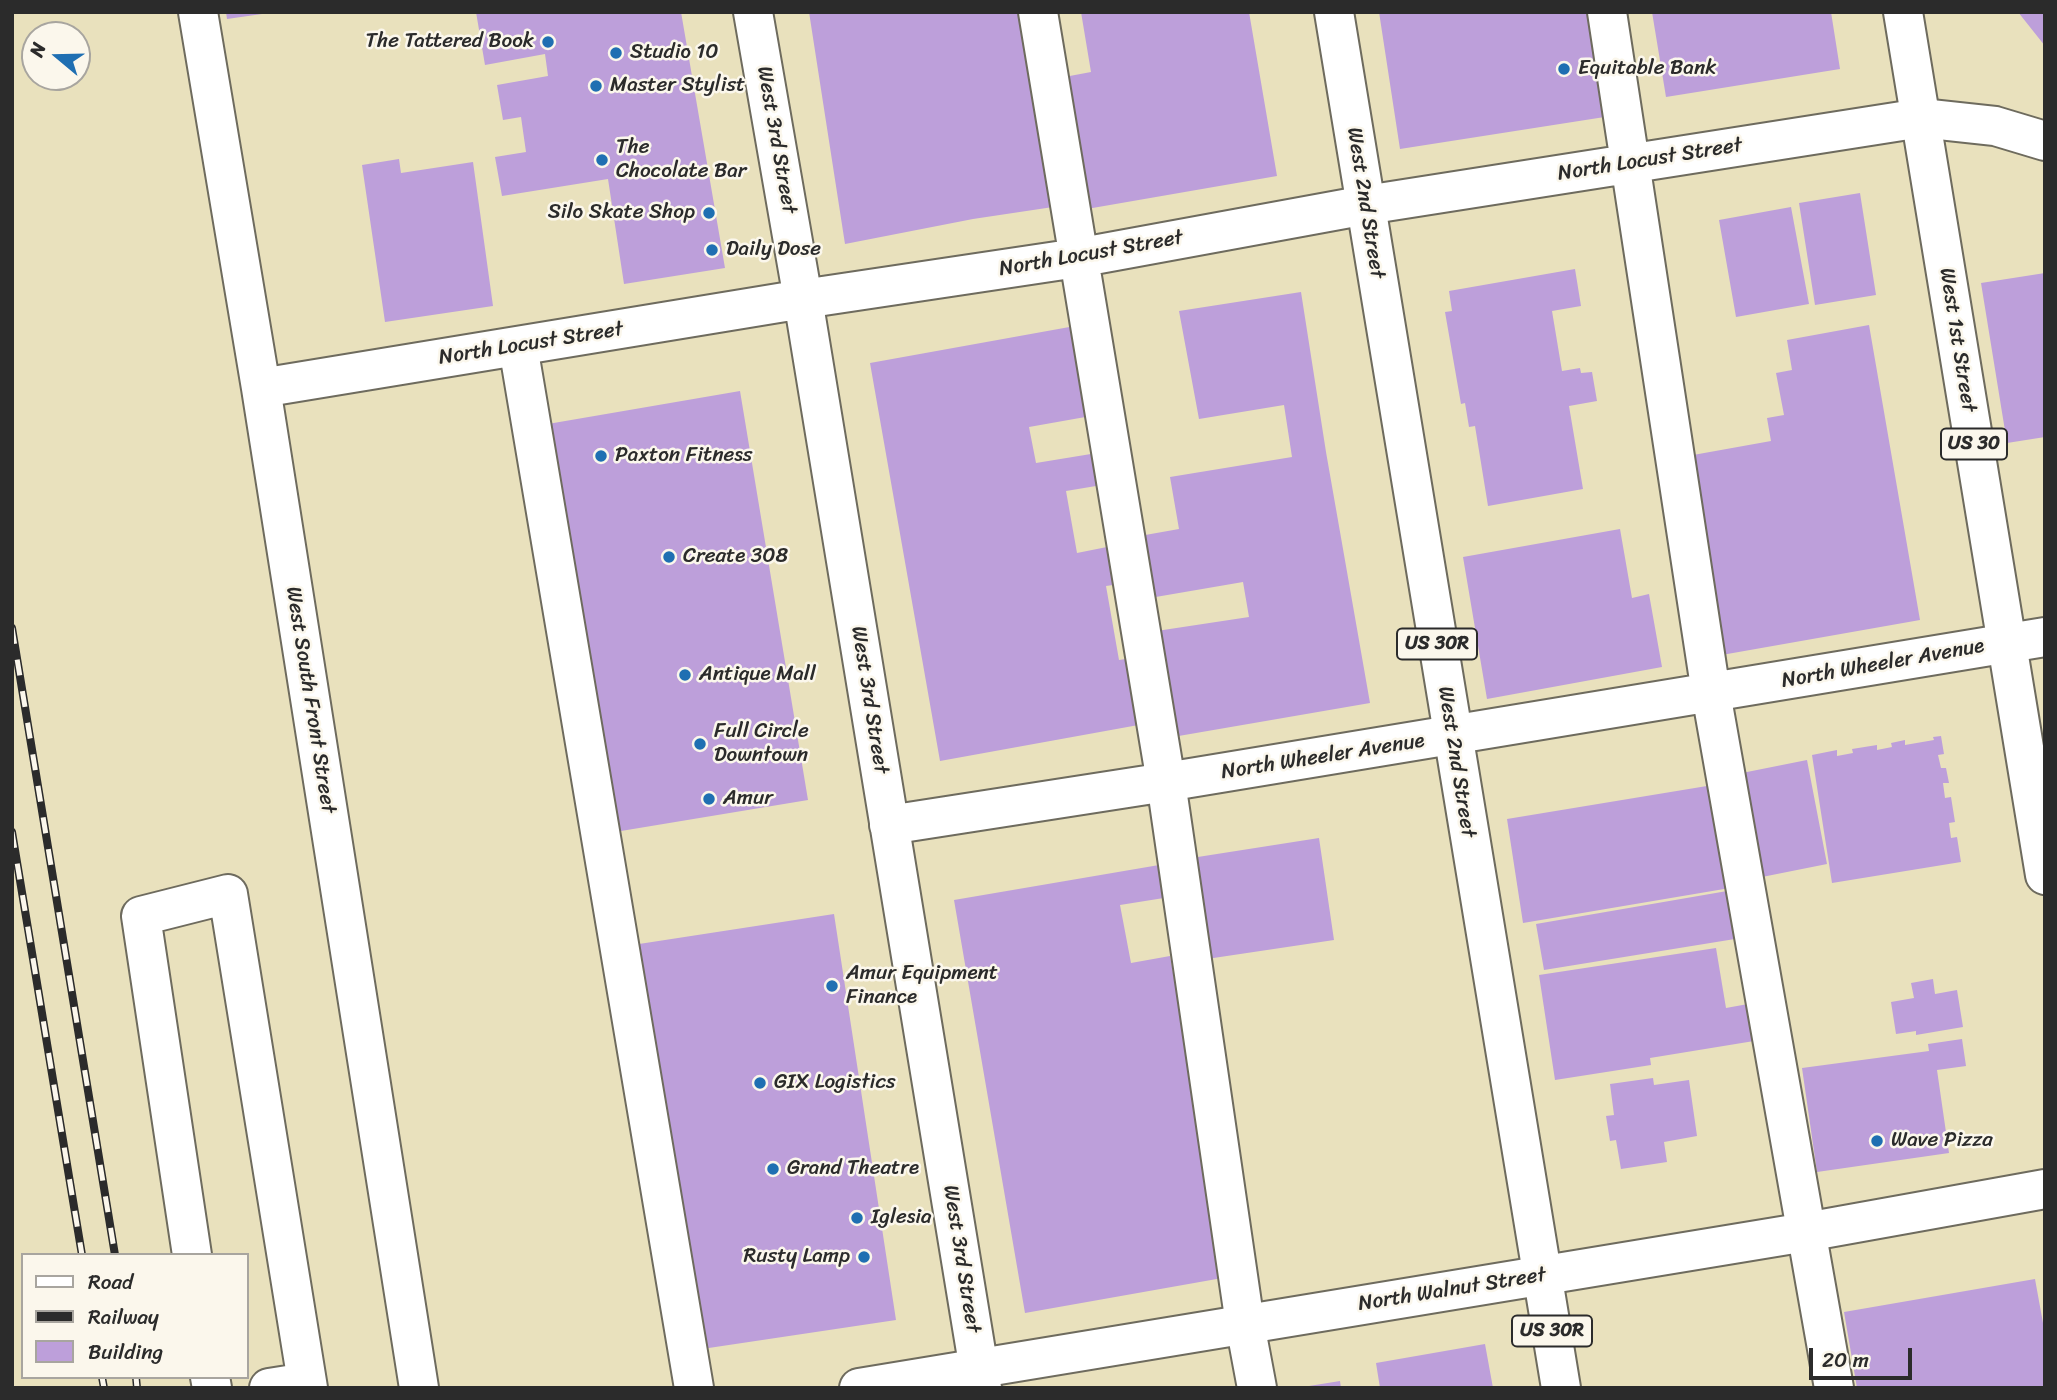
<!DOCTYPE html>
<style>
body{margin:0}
#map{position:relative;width:2057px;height:1400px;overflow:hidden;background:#e9e1bd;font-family:Sriracha,sans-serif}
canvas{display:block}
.frame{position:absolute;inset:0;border:14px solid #2b2b2b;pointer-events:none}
.legend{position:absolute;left:21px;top:1253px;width:228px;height:126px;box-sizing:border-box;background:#fbf7ec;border:2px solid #a8a59f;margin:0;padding:9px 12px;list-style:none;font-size:21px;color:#2b2b2b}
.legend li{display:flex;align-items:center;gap:14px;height:35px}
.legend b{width:35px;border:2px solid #a8a59f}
.north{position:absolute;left:21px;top:21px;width:70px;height:70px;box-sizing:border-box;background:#fbf7ec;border:2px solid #a8a59f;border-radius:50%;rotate:289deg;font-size:19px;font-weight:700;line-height:28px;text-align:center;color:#2b2b2b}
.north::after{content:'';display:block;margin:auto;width:24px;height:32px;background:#1f6fb2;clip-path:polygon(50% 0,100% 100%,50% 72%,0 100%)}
.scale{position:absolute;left:1809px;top:1348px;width:103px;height:32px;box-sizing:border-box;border:4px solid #2b2b2b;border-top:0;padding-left:9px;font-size:21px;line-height:24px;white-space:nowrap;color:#2b2b2b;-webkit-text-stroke:5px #fbf7ec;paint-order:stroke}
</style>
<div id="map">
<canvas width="2057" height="1400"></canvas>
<div class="frame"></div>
<ul class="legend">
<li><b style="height:9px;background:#fff"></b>Road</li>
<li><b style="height:9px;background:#2b2b2b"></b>Railway</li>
<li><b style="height:19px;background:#bd9fda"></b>Building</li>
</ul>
<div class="north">N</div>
<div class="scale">20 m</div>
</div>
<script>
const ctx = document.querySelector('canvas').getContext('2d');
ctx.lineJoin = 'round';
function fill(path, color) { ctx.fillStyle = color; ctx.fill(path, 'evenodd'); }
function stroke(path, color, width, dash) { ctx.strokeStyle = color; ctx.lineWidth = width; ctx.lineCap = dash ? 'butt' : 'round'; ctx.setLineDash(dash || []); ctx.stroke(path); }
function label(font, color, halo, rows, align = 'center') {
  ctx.font = font + ' Sriracha,sans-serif'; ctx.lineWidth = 5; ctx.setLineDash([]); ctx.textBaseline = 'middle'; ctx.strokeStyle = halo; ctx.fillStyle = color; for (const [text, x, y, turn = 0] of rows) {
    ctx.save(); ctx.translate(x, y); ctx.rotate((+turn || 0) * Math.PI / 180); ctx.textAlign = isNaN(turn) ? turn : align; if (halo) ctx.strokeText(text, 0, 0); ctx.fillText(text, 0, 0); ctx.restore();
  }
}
const building = new Path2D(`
 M226 12H262V14L227 19Z
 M476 12H681L725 268 624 284 608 179 502 196 495 157 526 152 521 117 503 120 497 85 548 76 545 54 485 65Z
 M809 12H1022L1053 207 973 219 845 244Z
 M1081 12H1249L1277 176 1081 210 1059 78 1091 72Z
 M1379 12H1595L1611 116 1400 149Z
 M1652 12H1831L1840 69 1666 97Z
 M2018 12H2045V46Z
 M399 159 401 173 473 162 493 306 385 322 362 165Z
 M1860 193 1876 295 1815 305 1799 203Z
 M1791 207 1809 304 1736 317 1719 220Z
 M1575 269 1581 306 1552 311 1562 371 1580 368 1581 373 1592 372 1597 401 1569 406 1583 489 1488 506 1475 426 1469 427 1465 403 1461 404 1445 312 1452 311 1449 291Z
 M2045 273V437L2007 443 1981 283Z
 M1301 292 1326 452 1370 703 1167 738 1150 632 1249 617 1243 582 1144 599 1134 537 1179 529 1170 477 1292 457 1284 405 1199 419 1179 311Z
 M1869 325 1920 620 1716 656 1682 457 1771 441 1767 418 1784 415 1776 373 1792 370 1787 340Z
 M1075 326 1091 416 1029 427 1036 463 1097 453 1102 485 1066 491 1077 553 1112 546 1120 584 1106 586 1119 660 1132 658 1144 724 940 761 870 363Z
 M740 391 808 800 615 832 542 425Z
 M1620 529 1632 598 1649 594 1662 667 1487 699 1463 557Z
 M1941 736 1944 754 1938 755 1941 768H1946L1949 783H1943L1945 798 1951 797 1955 822 1949 823 1951 838 1957 837 1961 862 1832 883 1812 755 1837 750V756L1853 753 1852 749 1877 745V750L1892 747 1891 743 1905 740V745L1934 740 1933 737Z
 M1807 760 1827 864 1757 878 1737 774Z
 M1713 785 1730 888 1523 923 1507 819Z
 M1319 838 1334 940 1200 960 1185 859Z
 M1165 864 1170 897 1120 905 1131 963 1170 956 1228 1277 1025 1313 954 900Z
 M1733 890 1741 938 1544 970 1536 924Z
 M834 914 896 1320 702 1349 639 944Z
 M1716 948 1726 1008 1748 1004 1754 1041 1650 1058 1651 1065 1555 1080 1539 975Z
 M1933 979 1935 994 1957 990 1963 1027 1916 1035V1031L1896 1034 1891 1002 1914 998 1911 983Z
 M1962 1039 1966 1066 1937 1070 1949 1153 1817 1172 1802 1068 1929 1051 1928 1044Z
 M1653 1078 1654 1085 1689 1080 1697 1136 1664 1142 1667 1162 1621 1169 1616 1140 1610 1141 1606 1116 1614 1115 1610 1084Z
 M2035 1279 2045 1334V1388H1857L1844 1312Z
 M1485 1344 1493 1388H1380L1376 1363Z
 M1340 1381 1341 1388H1309V1386Z`);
const minor = new Path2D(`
 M198 12 261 388 419 1388
 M753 12 803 299 982 1388
 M1038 12 1166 782 1245 1324 1257 1388
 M1607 12 1711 693 1834 1388
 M518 346 694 1388
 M261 388 803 299 1077 258 1366 205 1921 118 1995 126 2045 141
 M889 825 1166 782 2045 637
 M192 1255 141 916 228 894 308 1388
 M210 1377 212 1388
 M269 1388 307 1382`);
const major = new Path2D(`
 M859 1388 1806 1232 2045 1189`);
const highway = new Path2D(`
 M1334 12 1561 1388
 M1903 12 2045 875`);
const rail = new Path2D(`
 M12 628 115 1255
 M12 832 82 1255
 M102 1377 104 1388
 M136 1377 137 1388`);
const markers = [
 [548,42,7,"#1f6fb2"],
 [616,53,7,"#1f6fb2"],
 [1564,69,7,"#1f6fb2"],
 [596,86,7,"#1f6fb2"],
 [602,160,7,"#1f6fb2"],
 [709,213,7,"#1f6fb2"],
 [712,250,7,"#1f6fb2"],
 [601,456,7,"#1f6fb2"],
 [669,557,7,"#1f6fb2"],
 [685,675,7,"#1f6fb2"],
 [700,744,7,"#1f6fb2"],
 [709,799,7,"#1f6fb2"],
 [832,986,7,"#1f6fb2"],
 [760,1083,7,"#1f6fb2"],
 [1877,1141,7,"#1f6fb2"],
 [773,1169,7,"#1f6fb2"],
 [857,1218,7,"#1f6fb2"],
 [864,1257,7,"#1f6fb2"]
];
const shields = [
 [1974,444,66],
 [1437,644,80],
 [1552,1331,80]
];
const shieldNames = [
 ["US 30",1974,444],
 ["US 30R",1437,644],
 ["US 30R",1552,1331]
];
const poiNames = [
 ["The Tattered Book",534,42,"right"],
 ["Studio 10",630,53],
 ["Equitable Bank",1578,69],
 ["Master Stylist",610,86],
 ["The",616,148],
 ["Chocolate Bar",616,172],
 ["Silo Skate Shop",695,213,"right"],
 ["Daily Dose",726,250],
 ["Paxton Fitness",615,456],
 ["Create 308",683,557],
 ["Antique Mall",699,675],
 ["Full Circle",714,732],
 ["Downtown",714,756],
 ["Amur",723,799],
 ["Amur Equipment",846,974],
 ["Finance",846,998],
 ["GIX Logistics",774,1083],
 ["Wave Pizza",1891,1141],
 ["Grand Theatre",787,1169],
 ["Iglesia",871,1218],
 ["Rusty Lamp",850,1257,"right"]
];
const streetNames = [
 ["West 3rd Street",776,140,80],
 ["North Locust Street",1650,160,-9],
 ["West 2nd Street",1365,203,81],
 ["North Locust Street",1091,254,-10],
 ["West 1st Street",1957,340,81],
 ["North Locust Street",531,344,-9],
 ["North Wheeler Avenue",1883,664,-10],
 ["West South Front Street",310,700,81],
 ["West 3rd Street",869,700,81],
 ["North Wheeler Avenue",1323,757,-9],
 ["West 2nd Street",1456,762,81],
 ["West 3rd Street",961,1259,81],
 ["North Walnut Street",1452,1290,-9]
];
fill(building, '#bd9fda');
stroke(minor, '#6e6b5e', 42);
stroke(major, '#6e6b5e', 42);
stroke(highway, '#6e6b5e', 42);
stroke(minor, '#fff', 38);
stroke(major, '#fff', 38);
stroke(highway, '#fff', 38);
stroke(rail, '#2b2b2b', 8);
stroke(rail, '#fbf7ec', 5, [16]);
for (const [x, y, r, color] of markers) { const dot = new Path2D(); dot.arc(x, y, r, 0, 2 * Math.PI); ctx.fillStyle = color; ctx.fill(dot); stroke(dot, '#fbf7ec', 2.5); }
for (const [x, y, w] of shields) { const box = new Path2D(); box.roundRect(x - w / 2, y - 15.5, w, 31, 5); ctx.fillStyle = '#fbf7ec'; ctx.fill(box); stroke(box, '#2b2b2b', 2); }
label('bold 19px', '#2b2b2b', null, shieldNames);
label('21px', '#2b2b2b', '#fbf7ec', poiNames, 'left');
label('21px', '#2b2b2b', '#fbf7ec', streetNames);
</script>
